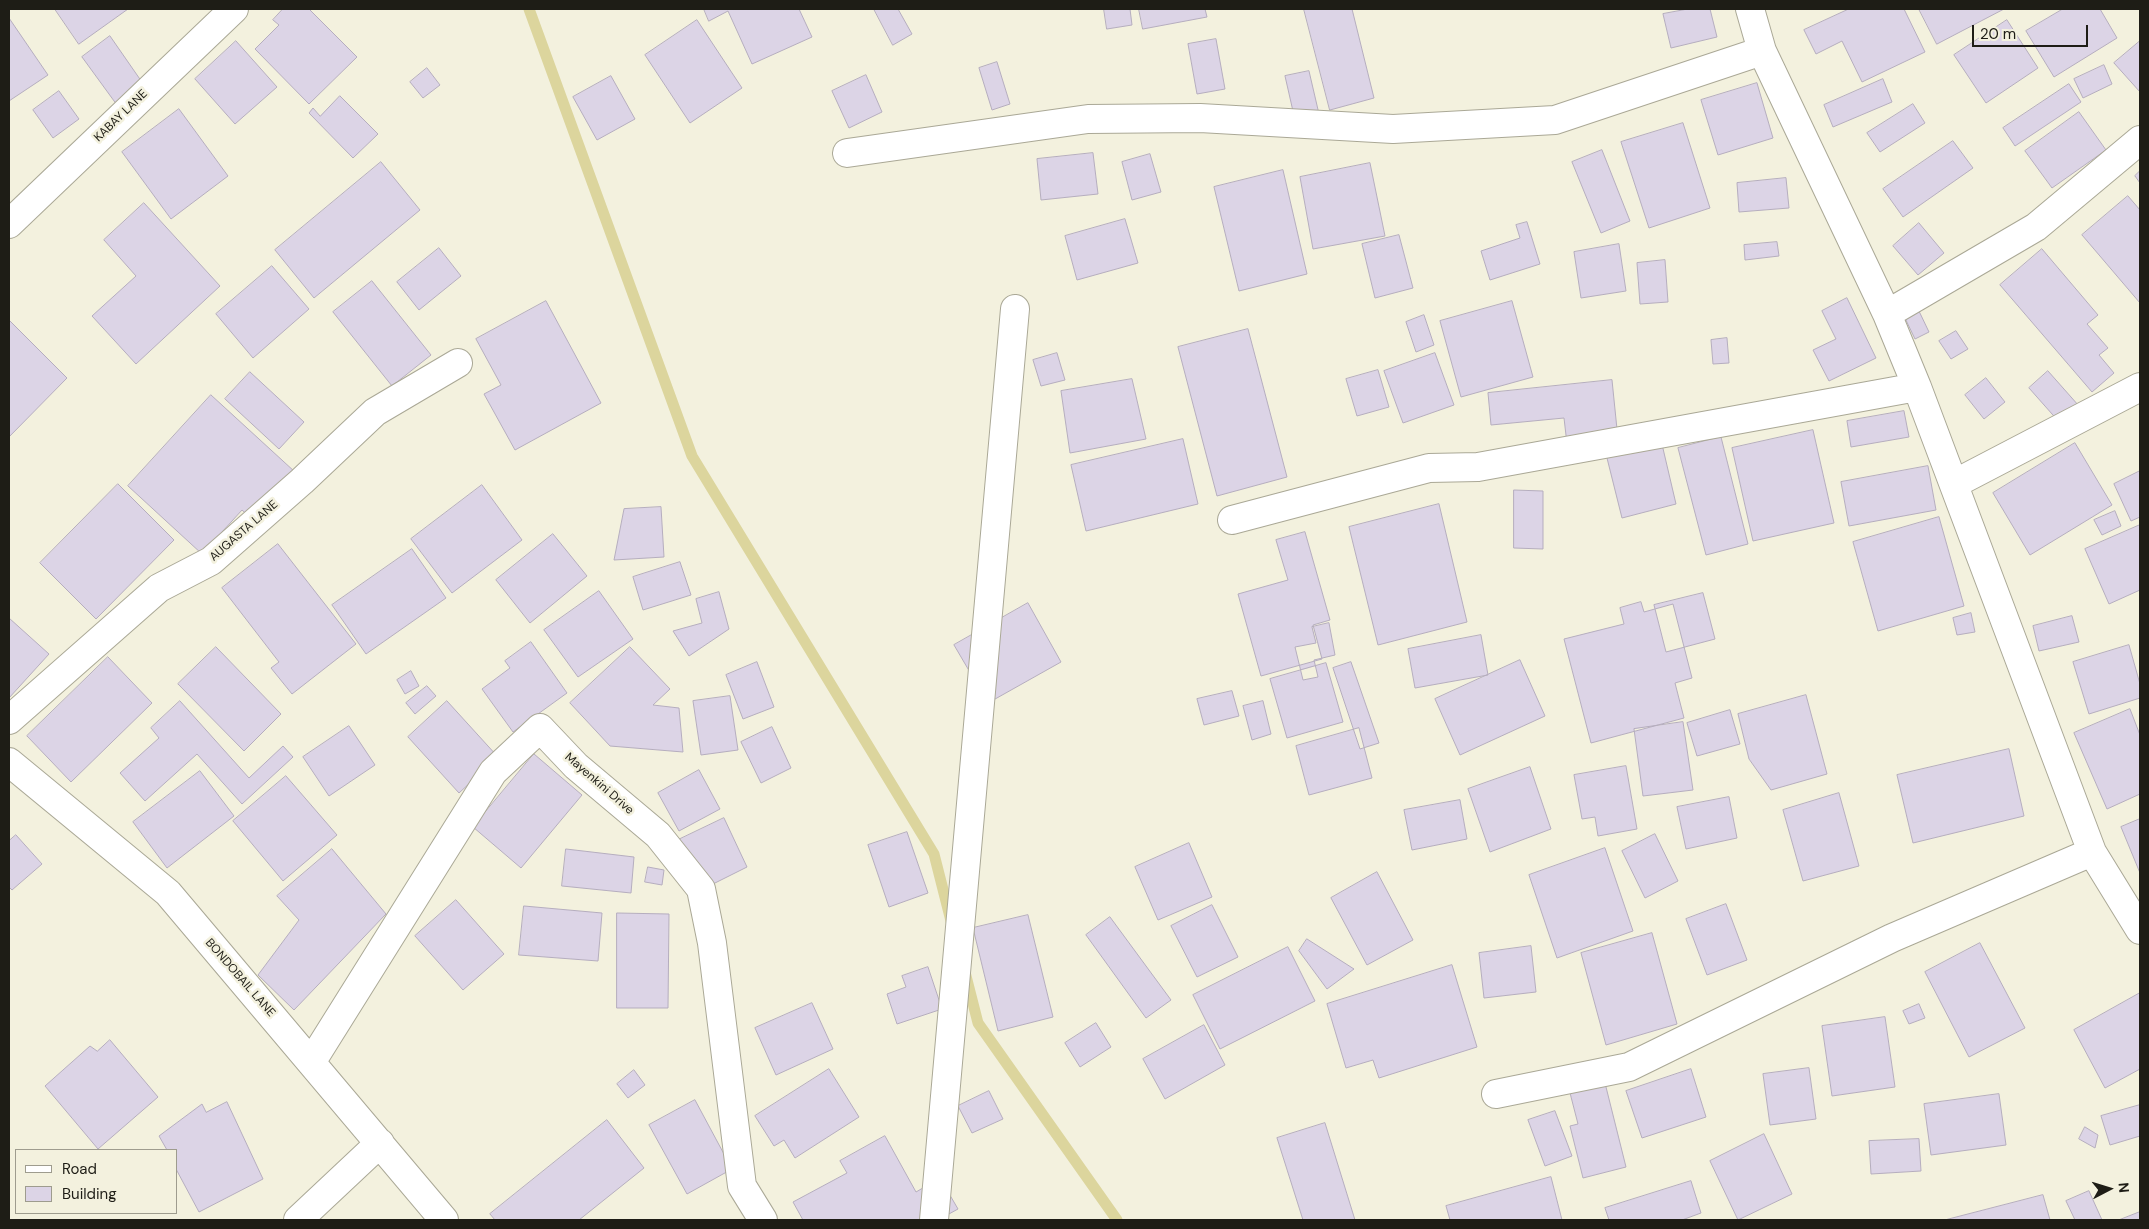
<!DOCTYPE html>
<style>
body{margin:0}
#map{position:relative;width:2149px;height:1229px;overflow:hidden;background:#f3f1de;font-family:"DM Sans",sans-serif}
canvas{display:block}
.frame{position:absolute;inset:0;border:10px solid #1e1d16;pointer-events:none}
.legend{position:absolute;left:15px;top:1149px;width:162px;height:65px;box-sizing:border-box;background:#f3f1de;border:1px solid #9e9c8e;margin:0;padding:6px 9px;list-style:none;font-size:15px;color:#1e1d16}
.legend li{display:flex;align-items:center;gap:10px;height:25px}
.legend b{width:25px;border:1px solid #9e9c8e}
.north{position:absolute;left:2084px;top:1164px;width:50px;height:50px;-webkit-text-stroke:4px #f3f1de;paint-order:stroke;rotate:85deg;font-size:14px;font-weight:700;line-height:20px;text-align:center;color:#1e1d16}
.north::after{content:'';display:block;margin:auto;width:18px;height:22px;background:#1e1d16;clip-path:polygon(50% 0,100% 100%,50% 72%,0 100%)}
.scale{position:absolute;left:1972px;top:25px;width:116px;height:22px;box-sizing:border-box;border:2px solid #1e1d16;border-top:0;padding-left:6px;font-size:15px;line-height:18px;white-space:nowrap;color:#1e1d16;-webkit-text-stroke:4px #f3f1de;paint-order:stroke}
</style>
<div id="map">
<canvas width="2149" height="1229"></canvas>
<div class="frame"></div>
<ul class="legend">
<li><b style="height:6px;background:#fff"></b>Road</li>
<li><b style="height:14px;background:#dcd4e6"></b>Building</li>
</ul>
<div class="north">N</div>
<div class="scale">20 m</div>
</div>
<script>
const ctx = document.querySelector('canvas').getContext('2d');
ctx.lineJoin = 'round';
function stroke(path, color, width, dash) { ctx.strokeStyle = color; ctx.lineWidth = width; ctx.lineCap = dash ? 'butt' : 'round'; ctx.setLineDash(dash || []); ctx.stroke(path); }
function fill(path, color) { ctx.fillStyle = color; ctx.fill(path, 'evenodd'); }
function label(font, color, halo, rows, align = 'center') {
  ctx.font = font + ' "DM Sans",sans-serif'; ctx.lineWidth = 5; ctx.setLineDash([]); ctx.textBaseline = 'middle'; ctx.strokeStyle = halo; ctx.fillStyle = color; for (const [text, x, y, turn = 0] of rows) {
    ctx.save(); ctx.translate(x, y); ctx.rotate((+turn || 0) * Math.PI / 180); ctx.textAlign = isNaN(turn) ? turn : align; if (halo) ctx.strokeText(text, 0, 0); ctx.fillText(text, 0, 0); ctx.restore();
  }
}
const stream = new Path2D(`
 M529 9 692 456 934 854 951 921
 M965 972 978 1023 1117 1220`);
const building = new Path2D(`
 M55 9H128L79 44Z
 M283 9H309L357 57 309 104 255 49 279 25 273 20Z
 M704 9H799L812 37 752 64 728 11 709 21Z
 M874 9H898L912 34 893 45Z
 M1104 9H1130L1132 25 1107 29Z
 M1139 9H1205L1207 17 1143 29Z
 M1304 9H1352L1374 98 1330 110Z
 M1688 9H1710L1717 37 1671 48 1663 14Z
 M1849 9H1904L1925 52 1862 82 1842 41 1816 54 1804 30Z
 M1919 9H2004L1937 44Z
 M2063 9H2100L2117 38 2054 77 2026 31Z
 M9 18 48 75 9 101Z
 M697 20 742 88 690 123 645 55Z
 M2007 20 2038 68 1986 103 1954 55Z
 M110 36 144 85 117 105 82 57Z
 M1216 39 1225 89 1197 94 1188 44Z
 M236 41 277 87 235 124 195 79Z
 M2140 41V92L2114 63Z
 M997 62 1010 104 992 110 979 68Z
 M2104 65 2112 84 2083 98 2074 79Z
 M427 68 440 85 423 98 410 82Z
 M1309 71 1319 114 1295 120 1285 76Z
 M866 75 882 112 849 128 832 91Z
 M611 76 635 119 597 140 573 97Z
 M1883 79 1892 102 1833 127 1824 105Z
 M1757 83 1773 138 1718 155 1701 100Z
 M2069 84 2081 102 2015 146 2003 128Z
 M59 91 79 119 53 138 33 110Z
 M340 96 378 134 353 158 309 113 313 108 320 116Z
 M1913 104 1925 123 1880 152 1867 133Z
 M179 109 228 176 171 219 122 152Z
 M2079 112 2106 150 2052 188 2025 151Z
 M1683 123 1710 208 1649 228 1621 142Z
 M1953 141 1973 168 1903 217 1883 189Z
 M1602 150 1630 221 1601 233 1572 162Z
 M1093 153 1098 194 1041 200 1037 159Z
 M1150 154 1161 192 1132 200 1122 162Z
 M381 162 420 210 314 298 275 250Z
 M1370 163 1385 236 1313 249 1300 177Z
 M1283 170 1307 274 1239 291 1214 187Z
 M2140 171V183L2135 176Z
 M1786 178 1789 208 1739 212 1737 183Z
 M2128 196 2140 210V303L2082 235Z
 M144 203 220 286 136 364 92 316 136 276 104 240Z
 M1125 219 1138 263 1077 280 1065 236Z
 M1527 222 1540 264 1490 280 1481 251 1520 238 1516 225Z
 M1919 223 1944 253 1918 275 1893 246Z
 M1399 235 1413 288 1375 298 1362 244Z
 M1777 242 1779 256 1745 260 1744 245Z
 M1619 244 1626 291 1581 298 1574 252Z
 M439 248 461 276 419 310 397 282Z
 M2042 249 2098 315 2087 324 2108 348 2099 355 2114 373 2092 392 2000 285Z
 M1665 260 1668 302 1640 304 1637 263Z
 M272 266 309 309 253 358 216 314Z
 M372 281 431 355 392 386 333 312Z
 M1847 298 1876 358 1829 381 1813 350 1836 339 1822 311Z
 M546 301 601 403 515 450 484 394 501 385 476 339Z
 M1512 301 1533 377 1461 397 1440 321Z
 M1918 309 1929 332 1915 339 1904 316Z
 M1424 315 1434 345 1416 352 1406 322Z
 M9 320 67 378 9 437Z
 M1248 329 1287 477 1217 496 1178 347Z
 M1956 331 1968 349 1951 359 1939 341Z
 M1727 338 1729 363 1713 364 1711 340Z
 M1057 353 1065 380 1041 386 1033 360Z
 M1435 353 1454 405 1403 423 1384 371Z
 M1378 370 1389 407 1357 416 1346 379Z
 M2048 371 2079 406 2060 423 2029 388Z
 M250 372 304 422 279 449 225 399Z
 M1986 378 2005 402 1984 419 1965 395Z
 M1132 379 1146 439 1070 453 1061 391Z
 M1612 380 1618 439 1567 444 1564 418 1491 425 1488 393Z
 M211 395 295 472 253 520 242 510 202 554 128 486Z
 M1904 411 1909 437 1851 447 1847 421Z
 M1813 430 1834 523 1753 541 1732 448Z
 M1721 437 1748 544 1706 555 1678 448Z
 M1183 439 1198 504 1086 531 1071 465Z
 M1661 440 1676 504 1622 518 1606 454Z
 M2075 443 2112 505 2030 555 1993 493Z
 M1928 466 1936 510 1849 526 1841 482Z
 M2140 471V517L2131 521 2114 484Z
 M118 484 174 540 96 619 40 563Z
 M482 485 522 540 452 593 411 539Z
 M1514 490 1543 491V549L1514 548Z
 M1439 504 1467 622 1378 645 1349 527Z
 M661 507 664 557 614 560 624 509Z
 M2115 511 2121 526 2102 535 2094 520Z
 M1939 517 1964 606 1878 631 1853 542Z
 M2140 525V590L2109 604 2085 549Z
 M1305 532 1330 620 1313 625 1322 659 1261 676 1238 594 1288 580 1276 540Z
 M553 534 587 576 530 623 496 580Z
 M278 544 356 644 292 694 271 668 279 662 222 588Z
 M412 549 446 598 366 654 332 605Z
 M680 562 691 595 643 610 633 577Z
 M599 591 633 639 578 677 544 630Z
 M719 592 729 629 689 656 673 631 702 623 696 599Z
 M1703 593 1715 639 1666 652 1654 605Z
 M1641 602 1644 612 1673 604 1692 678 1675 683 1684 718 1591 743 1564 639 1624 624 1620 608Z
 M1028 603 1061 662 988 703 954 645Z
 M1971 613 1975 632 1957 635 1953 618Z
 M2072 616 2079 642 2039 651 2033 626Z
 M9 618 49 654 9 698Z
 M1329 623 1335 655 1314 660 1318 677 1303 680 1295 647 1316 643 1312 627Z
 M1481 635 1488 675 1415 688 1408 649Z
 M531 642 567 693 513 732 482 689 510 668 505 661Z
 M2129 645 2140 684V698L2089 714 2073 662Z
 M216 647 281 714 244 751 178 684Z
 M630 647 670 689 653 705 679 708 683 752 610 746 570 703Z
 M108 657 152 703 71 782 27 736Z
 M1520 660 1545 716 1460 755 1435 699Z
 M757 662 774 707 743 719 726 675Z
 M1351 662 1379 743 1360 749 1333 668Z
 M1326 663 1343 722 1287 738 1270 679Z
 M411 671 419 686 405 694 397 680Z
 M427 686 436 696 415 714 406 703Z
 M1232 691 1239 716 1204 725 1197 699Z
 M1806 695 1827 774 1771 790 1749 759 1738 714Z
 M730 696 738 750 701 755 693 701Z
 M180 701 249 778 283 746 293 757 242 804 197 754 145 801 120 773 159 738 151 728Z
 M447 701 498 757 459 793 408 737Z
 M1263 701 1271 734 1252 740 1243 706Z
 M2130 709 2140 735V794L2107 809 2074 733Z
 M1730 710 1740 744 1697 756 1687 723Z
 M1683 722 1693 790 1643 796 1634 729Z
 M349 726 375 765 329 796 303 757Z
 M772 727 791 768 761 783 741 742Z
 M1359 728 1372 778 1309 795 1296 746Z
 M2009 749 2024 816 1913 843 1897 775Z
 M534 754 582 795 521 868 473 827Z
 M1626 766 1637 829 1598 836 1595 817 1582 819 1574 775Z
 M1530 767 1551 829 1490 852 1468 789Z
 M699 770 720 809 679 831 658 793Z
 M200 771 234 816 167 868 133 822Z
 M286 776 337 835 283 881 233 821Z
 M1839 793 1859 866 1803 881 1783 810Z
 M1729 797 1737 838 1686 849 1677 807Z
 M1460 800 1467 839 1412 850 1404 810Z
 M724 818 747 867 699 891 676 841Z
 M2140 819V873L2121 827Z
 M907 832 928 893 889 907 868 845Z
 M1655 834 1678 881 1645 898 1622 851Z
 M16 835 42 864 12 890 9 887V841Z
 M1189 843 1212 897 1158 920 1135 867Z
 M1605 848 1633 931 1557 958 1529 875Z
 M332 849 386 914 294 1010 258 975 299 920 277 896Z
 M566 849 634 857 631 893 562 886Z
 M648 867 664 870 662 885 645 882Z
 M1377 872 1413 940 1367 965 1331 898Z
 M456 900 504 954 463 990 415 936Z
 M1726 904 1747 960 1707 975 1686 919Z
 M1212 905 1238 957 1197 977 1171 926Z
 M524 906 602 913 598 961 519 955Z
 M617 913 669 914 668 1008H617Z
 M1028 915 1053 1017 998 1031 973 928Z
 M1110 917 1171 1000 1146 1018 1086 935Z
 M1652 933 1677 1024 1606 1045 1581 953Z
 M1307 939 1354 969 1327 989 1299 951Z
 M1980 943 2025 1028 1969 1057 1925 972Z
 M1531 946 1536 992 1484 998 1479 953Z
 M1288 947 1315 1001 1220 1049 1193 995Z
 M1452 965 1477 1047 1379 1078 1373 1060 1346 1068 1327 1004Z
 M928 967 942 1009 897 1024 887 994 906 987 902 976Z
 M2140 993V1069L2105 1088 2074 1030Z
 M812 1003 833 1049 776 1075 755 1028Z
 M1919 1004 1925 1018 1909 1024 1903 1011Z
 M1885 1017 1895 1087 1832 1096 1822 1026Z
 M1096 1023 1111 1047 1080 1067 1065 1043Z
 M1204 1025 1225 1065 1165 1099 1143 1059Z
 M110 1040 158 1097 98 1149 45 1086 90 1046 97 1051Z
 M1809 1068 1816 1119 1770 1125 1763 1074Z
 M829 1069 859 1117 795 1158 784 1140 774 1146 755 1116Z
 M1691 1069 1706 1117 1642 1138 1626 1091Z
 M634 1070 645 1085 628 1098 617 1084Z
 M1604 1079 1626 1167 1583 1178 1570 1126 1578 1124 1569 1089Z
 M989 1091 1003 1119 972 1133 958 1106Z
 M1999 1094 2006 1145 1931 1155 1924 1104Z
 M695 1100 732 1169 687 1194 649 1125Z
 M227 1102 263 1179 199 1212 176 1169V1150H167L159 1136 202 1104 206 1112Z
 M2140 1105V1136L2110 1145 2101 1116Z
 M1555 1111 1572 1156 1545 1166 1528 1120Z
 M607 1120 644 1168 579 1220H495L490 1214Z
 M1325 1123 1355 1220H1303L1277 1138Z
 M2085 1127 2098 1135 2095 1148 2079 1139Z
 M1764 1134 1792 1194 1738 1220 1710 1161Z
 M885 1136 916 1192 940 1178 958 1209 938 1220H803L793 1202 847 1173 840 1161Z
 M1919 1139 1921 1171 1871 1174 1869 1141Z
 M1551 1177 1562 1220H1450L1446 1206Z
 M1691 1181 1701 1213 1682 1220H1609L1605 1208Z
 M2089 1191 2102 1220H2075L2066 1201Z
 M2043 1195 2050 1220H1945Z
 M2140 1212V1220H2119Z`);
const street = new Path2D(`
 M1750 9 1762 51 1887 314 1917 387 2092 852 2140 930
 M847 153 1088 119 1200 118 1393 129 1555 120 1762 51
 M9 224 234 9
 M1887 314 2036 227 2140 140
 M1954 484 2140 387
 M1232 520 1429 468 1478 467 1917 387
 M9 720 159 588 211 561 302 481 375 412 458 363
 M9 762 168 893 444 1220
 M312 1061 493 772 540 728 576 766 658 835 701 889 712 943 742 1186 763 1220
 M1496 1094 1629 1067 1892 938 2092 852
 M298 1220 380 1143
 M934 1220 1015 309`);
const streetNames = [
 ["KABAY LANE",121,116,-44],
 ["AUGASTA LANE",244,531,-41],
 ["Mayenkini Drive",599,784,41],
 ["BONDOBAIL LANE",240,978,49]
];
stroke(stream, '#dcd59d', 11);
fill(building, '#dcd4e6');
stroke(building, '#b5adbe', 1);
stroke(street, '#aaa896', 30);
stroke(street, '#fff', 28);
label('12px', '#1e1d16', '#f3f1de', streetNames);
</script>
